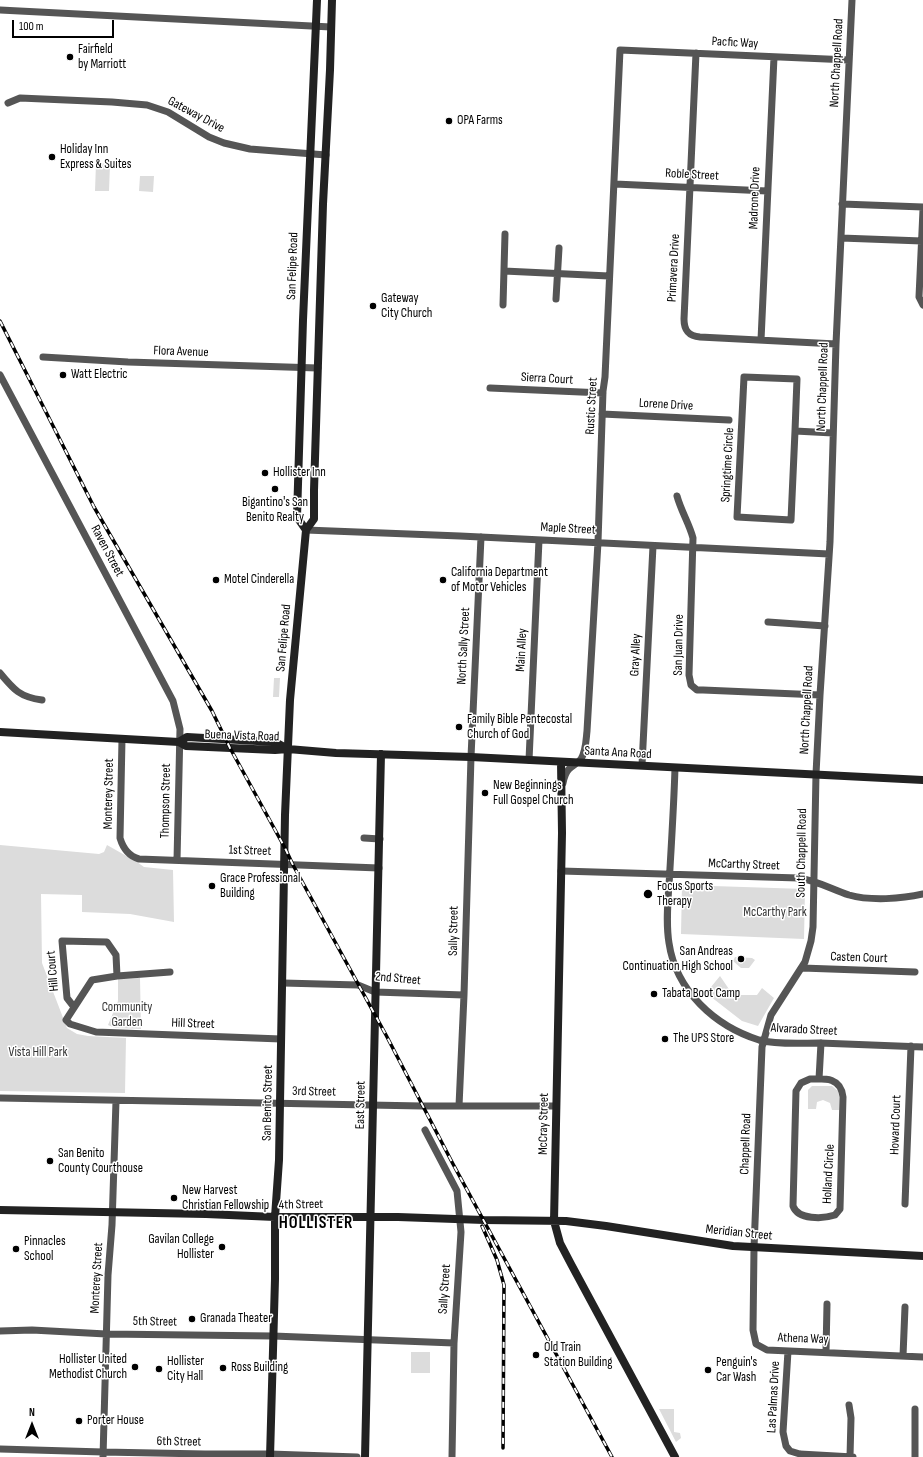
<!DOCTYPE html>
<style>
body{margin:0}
#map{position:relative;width:923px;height:1457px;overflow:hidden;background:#fff;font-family:"Sofia Sans Condensed",sans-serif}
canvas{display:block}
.north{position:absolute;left:12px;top:1405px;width:40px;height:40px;-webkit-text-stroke:3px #fff;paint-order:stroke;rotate:0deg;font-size:11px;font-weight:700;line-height:16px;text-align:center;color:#000}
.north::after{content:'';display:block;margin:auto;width:14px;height:18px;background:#000;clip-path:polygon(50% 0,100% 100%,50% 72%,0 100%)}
.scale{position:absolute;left:12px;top:20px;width:102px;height:18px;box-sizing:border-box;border:2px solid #000;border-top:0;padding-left:5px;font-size:12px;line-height:14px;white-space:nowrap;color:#000;-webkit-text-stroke:3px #fff;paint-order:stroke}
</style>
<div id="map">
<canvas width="923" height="1457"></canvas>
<div class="north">N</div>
<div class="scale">100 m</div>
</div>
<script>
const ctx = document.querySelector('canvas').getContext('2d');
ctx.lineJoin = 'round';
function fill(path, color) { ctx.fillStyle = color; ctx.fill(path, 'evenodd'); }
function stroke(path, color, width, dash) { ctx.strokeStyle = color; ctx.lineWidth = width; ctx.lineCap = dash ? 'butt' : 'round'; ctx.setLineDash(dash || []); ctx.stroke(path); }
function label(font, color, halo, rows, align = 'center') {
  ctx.font = font + ' "Sofia Sans Condensed",sans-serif'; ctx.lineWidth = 3; ctx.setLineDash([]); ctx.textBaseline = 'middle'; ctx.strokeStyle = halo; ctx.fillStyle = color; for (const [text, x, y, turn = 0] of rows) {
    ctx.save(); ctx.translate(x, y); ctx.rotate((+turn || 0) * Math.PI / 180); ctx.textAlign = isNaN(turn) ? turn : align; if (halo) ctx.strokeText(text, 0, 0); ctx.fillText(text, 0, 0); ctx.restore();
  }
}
const green = new Path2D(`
 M96 163 110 164 109 191H95Z
 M140 176H154L153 192 139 191Z
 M274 678H280L279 697H273Z
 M0 845 99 854 104 852 107 845 137 862 144 867 173 870 174 922 130 914 82 912V895L41 894 42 963 67 1028 77 1034 88 1036 126 1038 125 1093 0 1091Z
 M682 885 805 889 804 939 681 934Z
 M735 957 752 958 755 960 749 968H741L733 961Z
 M720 976 733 995H757L762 988 774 998 758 1026 742 1021 706 993Z
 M140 978 141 1029 115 1028 108 1025 118 1001V979Z
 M812 1086H832L839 1092V1110H832L830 1103 823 1100 817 1102 816 1109H808V1090Z
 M411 1352H430V1373H411Z
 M659 1409H674V1432L680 1433 681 1438 676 1442Z`);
const street = new Path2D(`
 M852 0 836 344 830 542 820 695 816 774 813 927 811 941 805 962 771 1015 762 1047 754 1248 753 1330 756 1344 767 1350 923 1357
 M0 10 331 27
 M696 53 684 319C684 330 688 336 700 337L836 344
 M8 103 20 98 112 102 147 105 168 112 209 137 224 143 250 149 326 155
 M615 184 767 191
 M842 204 923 207
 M923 210 919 297 923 305
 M841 238 922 241
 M504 271 609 276
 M556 299 559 248
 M503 305 505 234
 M761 340 774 57
 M43 357 128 362 318 368
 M0 375 173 701 180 729 177 860
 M490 388 603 393
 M602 414 729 420
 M795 431 791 520 737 517 744 377 797 379 795 431 833 433
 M677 496C681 511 689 523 693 538L689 675 691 685 697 690H703L820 695
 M306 530 460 536 829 554
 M768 622 825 626
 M0 673C14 690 20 697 42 700
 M122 739 120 838C123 848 128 856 139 859L379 868
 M529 760 539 540
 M642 765 653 546
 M675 768C674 801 672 834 670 868 669 892 665 919 669 943 676 991 715 1026 759 1040 778 1045 801 1043 820 1043 854 1044 889 1046 923 1047
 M563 783C564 778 565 773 569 769 573 765 578 763 581 759 586 751 586 740 587 731L598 542 603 391 605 377 620 50 849 60
 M364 838 380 839
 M561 871 799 878C818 881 831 889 849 895 870 901 902 899 923 894
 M802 968 915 972
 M117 976 92 980 66 1020 70 1024 96 1032 281 1039
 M283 983 358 985 375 992 464 995
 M74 1007 67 998 62 941 107 942 116 955 117 976 170 972
 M810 1079C826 1078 841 1078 843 1097L840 1209 835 1215C823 1219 798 1220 793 1206L796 1091 801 1083Z
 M819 1079 821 1043
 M0 1098 422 1106H556
 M459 1106 464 995 471 757 481 537
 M425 1130 457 1191 461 1232 454 1343 452 1457
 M905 1204 911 1046
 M0 1331 32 1330 106 1334 273 1336 454 1343
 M788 1351 783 1432 786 1446 790 1451 800 1454 853 1457
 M826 1352 827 1304
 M903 1356 905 1307
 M849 1405 851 1418 850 1457
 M915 1409V1457
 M0 1449 103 1452 205 1454H270L357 1457
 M103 1457 108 1275 112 1225 116 1101`);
const secondary = new Path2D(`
 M306 530 297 517 303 320 317 0
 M0 732 179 742 186 746 275 750 288 749 275 742 187 737 179 742
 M288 749 336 753 471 757 923 780
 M561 762 562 833 554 1221 560 1243 571 1264 675 1457
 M0 1210 206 1214 275 1217H398L484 1220 566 1221 606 1226 733 1246 923 1256
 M270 1457 275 1279V1217L279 1160 285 815 290 700 306 530 314 519V490L323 204 330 70 332 0
 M365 1457 381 754`);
const rail = new Path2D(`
 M0 321 94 507 212 711 230 748 285 848 293 865 386 1035 453 1164 612 1457
 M482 1226 497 1260 504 1285 503 1448`);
const markers = [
 [70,57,4,"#000"],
 [449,121,4,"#000"],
 [52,157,4,"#000"],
 [373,306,4,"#000"],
 [63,375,4,"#000"],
 [265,473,4,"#000"],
 [275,489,4,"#000"],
 [216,580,4,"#000"],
 [443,580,4,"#000"],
 [459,727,4,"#000"],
 [485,793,4,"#000"],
 [212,886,4,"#000"],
 [648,894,5,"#000"],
 [741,959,4,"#000"],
 [654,994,4,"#000"],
 [665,1039,4,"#000"],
 [50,1161,4,"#000"],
 [174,1198,4,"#000"],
 [222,1247,4,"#000"],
 [16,1249,4,"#000"],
 [192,1319,4,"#000"],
 [536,1355,4,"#000"],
 [135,1367,4,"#000"],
 [223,1368,4,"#000"],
 [159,1369,4,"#000"],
 [708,1370,4,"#000"],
 [79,1421,4,"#000"]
];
const streetNames = [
 ["Pacfic Way",735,43,3],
 ["North Chappell Road",837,63,-87],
 ["Gateway Drive",196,115,28],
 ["Roble Street",692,175,3],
 ["Madrone Drive",755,198,-88],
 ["San Felipe Road",293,266,-88],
 ["Primavera Drive",674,268,-87],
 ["Flora Avenue",181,352,2],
 ["Sierra Court",547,379,3],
 ["North Chappell Road",823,387,-88],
 ["Lorene Drive",666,405,3],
 ["Rustic Street",592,406,-87],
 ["Springtime Circle",728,465,-87],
 ["Maple Street",568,529,3],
 ["Raven Street",107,551,62],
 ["San Felipe Road",284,638,-85],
 ["San Juan Drive",679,645,-89],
 ["North Sally Street",464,646,-87],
 ["Main Alley",522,650,-87],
 ["Gray Alley",636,655,-87],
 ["North Chappell Road",807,710,-87],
 ["Buena Vista Road",242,736,2],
 ["Santa Ana Road",618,753,3],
 ["Monterey Street",109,794,-89],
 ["Thompson Street",166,801,-89],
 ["1st Street",250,851,2],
 ["South Chappell Road",802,853,-89],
 ["McCarthy Street",744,865,2],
 ["Sally Street",454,931,-89],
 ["Casten Court",859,958,2],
 ["Hill Court",53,971,-95],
 ["2nd Street",398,979,5],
 ["Hill Street",193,1024,2],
 ["Alvarado Street",804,1030,3],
 ["3rd Street",314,1092,1],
 ["San Benito Street",268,1103,-89],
 ["East Street",361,1105,-89],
 ["McCray Street",544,1124,-89],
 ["Howard Court",896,1125,-88],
 ["Chappell Road",746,1144,-88],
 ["Holland Circle",829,1174,-87],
 ["4th Street",301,1205,-1],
 ["Meridian Street",739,1233,6],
 ["Monterey Street",97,1278,-87],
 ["Sally Street",445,1289,-86],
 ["5th Street",155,1322,1],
 ["Athena Way",803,1339,2],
 ["Las Palmas Drive",774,1397,-87],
 ["6th Street",179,1442,1]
];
const poiNames = [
 ["Fairfield",78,50],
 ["by Marriott",78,65],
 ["OPA Farms",457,121],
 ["Holiday Inn",60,150],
 ["Express & Suites",60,165],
 ["Gateway",381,299],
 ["City Church",381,314],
 ["Watt Electric",71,375],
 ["Hollister Inn",273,473],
 ["Bigantino's San",275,503,"center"],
 ["Benito Realty",275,518,"center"],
 ["California Department",451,573],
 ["of Motor Vehicles",451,588],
 ["Motel Cinderella",224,580],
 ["Family Bible Pentecostal",467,720],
 ["Church of God",467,735],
 ["New Beginnings",493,786],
 ["Full Gospel Church",493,801],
 ["Grace Professional",220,879],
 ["Building",220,894],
 ["Focus Sports",657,887],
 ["Therapy",657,902],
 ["San Andreas",733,952,"right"],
 ["Continuation High School",733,967,"right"],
 ["Tabata Boot Camp",662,994],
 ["The UPS Store",673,1039],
 ["San Benito",58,1154],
 ["County Courthouse",58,1169],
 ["New Harvest",182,1191],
 ["Christian Fellowship",182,1206],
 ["Gavilan College",214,1240,"right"],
 ["Hollister",214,1255,"right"],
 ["Pinnacles",24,1242],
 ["School",24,1257],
 ["Granada Theater",200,1319],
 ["Old Train",544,1348],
 ["Station Building",544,1363],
 ["Hollister United",127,1360,"right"],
 ["Methodist Church",127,1375,"right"],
 ["Hollister",167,1362],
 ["City Hall",167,1377],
 ["Penguin's",716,1363],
 ["Car Wash",716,1378],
 ["Ross Building",231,1368],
 ["Porter House",87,1421]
];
const parkNames = [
 ["McCarthy Park",775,913],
 ["Community",127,1008],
 ["Garden",127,1023],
 ["Vista Hill Park",38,1053]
];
const districtNames = [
 ["HOLLISTER",316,1224]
];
fill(green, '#dcdcdc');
stroke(street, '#555', 7);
stroke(secondary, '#222', 8);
stroke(rail, '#000', 3.5);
stroke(rail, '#fff', 2, [6]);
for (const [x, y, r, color] of markers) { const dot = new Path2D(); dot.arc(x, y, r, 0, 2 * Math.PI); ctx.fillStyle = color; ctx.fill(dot); stroke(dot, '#fff', 1.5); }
label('13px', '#000', '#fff', streetNames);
label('13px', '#000', '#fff', poiNames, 'left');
label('13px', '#333', '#fff', parkNames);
ctx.letterSpacing = '1px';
label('bold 17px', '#000', '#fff', districtNames);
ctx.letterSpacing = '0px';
</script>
